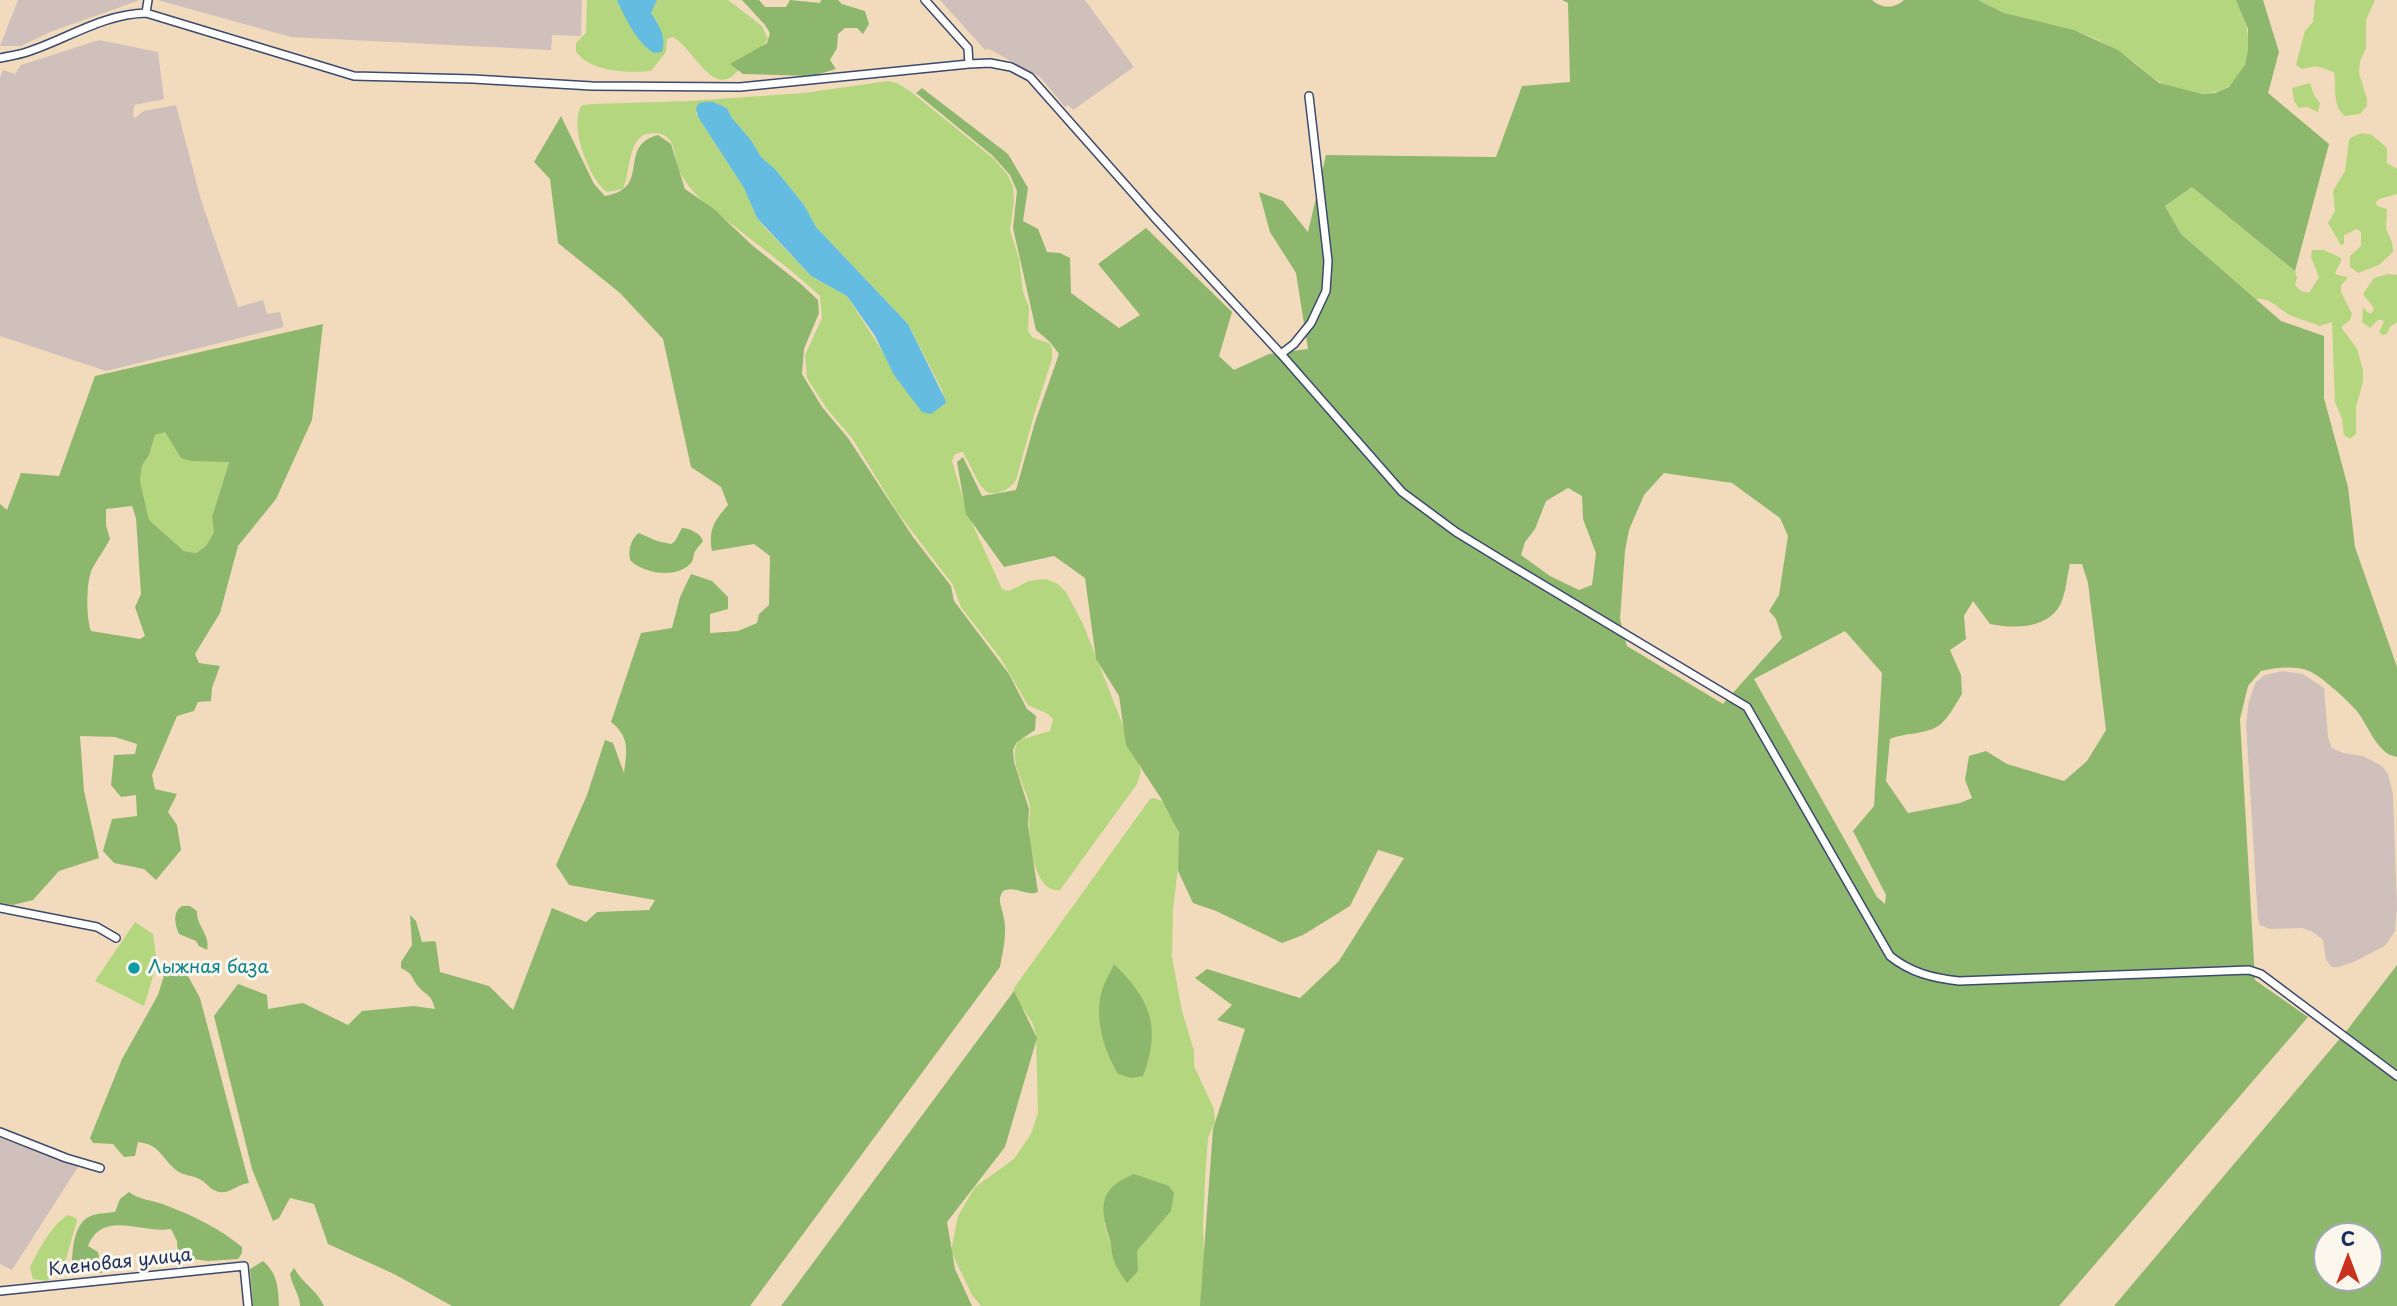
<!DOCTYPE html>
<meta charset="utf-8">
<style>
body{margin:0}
#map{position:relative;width:2397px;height:1306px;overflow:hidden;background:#f2dbbc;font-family:"Playpen Sans",sans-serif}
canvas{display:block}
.north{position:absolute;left:2313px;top:1222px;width:70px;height:70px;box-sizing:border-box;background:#fbf7ec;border:2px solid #a1a7b3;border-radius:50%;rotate:0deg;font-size:19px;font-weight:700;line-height:28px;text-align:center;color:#1b2f5e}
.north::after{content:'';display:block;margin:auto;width:24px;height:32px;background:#c8321e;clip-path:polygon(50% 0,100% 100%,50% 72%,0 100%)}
</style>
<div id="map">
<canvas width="2397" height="1306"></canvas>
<div class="north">С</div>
</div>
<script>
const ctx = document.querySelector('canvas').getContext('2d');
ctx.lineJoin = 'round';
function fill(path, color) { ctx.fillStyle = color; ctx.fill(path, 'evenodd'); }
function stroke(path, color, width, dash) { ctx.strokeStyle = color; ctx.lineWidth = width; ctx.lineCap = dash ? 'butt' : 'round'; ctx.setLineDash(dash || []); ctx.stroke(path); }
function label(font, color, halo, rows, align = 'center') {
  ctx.font = font + ' "Playpen Sans",sans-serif'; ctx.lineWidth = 6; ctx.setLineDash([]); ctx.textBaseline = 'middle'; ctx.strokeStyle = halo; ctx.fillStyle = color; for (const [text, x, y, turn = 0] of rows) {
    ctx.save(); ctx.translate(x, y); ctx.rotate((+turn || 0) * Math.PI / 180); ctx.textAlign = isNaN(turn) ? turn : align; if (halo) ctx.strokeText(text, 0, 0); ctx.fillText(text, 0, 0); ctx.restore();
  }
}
const industrial = new Path2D(`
 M18 0H140L50 32 21 46H0Z
 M157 0H582L581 36 552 35 551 50 291 37Z
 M940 0H1085L1134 67 1073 110 1068 105 1065 107 1040 77 989 49 985 50Z
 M99 40 158 52 164 99 134 105 133 116 135 118 144 111 176 105 201 200 238 307 263 300 267 314 280 312 284 327 106 371 0 336V78L3 70 15 74 21 65Z
 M2282 671 2303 674 2324 688 2328 737 2332 748 2343 753 2363 756 2382 766 2388 774 2393 794 2397 907 2395 931 2386 945 2354 962 2338 967H2332L2326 960 2323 940 2313 932 2302 928 2270 929 2260 925 2258 920 2246 723 2249 701 2256 682 2265 675Z
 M0 1137 78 1167 12 1270 0 1264Z`);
const green = new Path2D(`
 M587 0H617L644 44 657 21 651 13 657 0H728L762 26 768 39C760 50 748 57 740 68 714 103 695 49 673 37L667 39 666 52 651 71C626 73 592 72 576 52V43L586 33Z
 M1978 0H2236C2247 23 2255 48 2242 72 2226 100 2186 98 2161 83 2153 79 2146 72 2140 67 2124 54 2108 44 2089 36 2063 25 2034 23 2007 14 1997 11 1988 4 1978 0Z
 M2315 0H2375L2366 20V48L2360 61 2359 73 2367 99V106L2360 114 2345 116C2331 105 2337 86 2334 72L2316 66 2302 69 2296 65 2305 31 2313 22Z
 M888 81 897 83 910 91 994 159 1007 174 1013 186 1014 201 1010 230 1019 259 1023 292 1029 307 1028 331 1033 338 1049 343 1052 348V359L1034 415 1016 480C1009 490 1001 494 988 493L980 485 963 452 955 454 952 461 967 512 1002 589 1009 591 1029 581 1046 579 1058 584 1066 592 1083 624 1141 771 1137 784 1060 890C1034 893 1030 843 1029 823 1029 818 1031 812 1030 807 1027 787 1006 760 1019 740L1050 731 1053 719 1048 714 1028 705 1001 659 961 607 953 585 898 513 852 438 827 409 807 378 805 355 822 318 820 296C793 271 762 248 733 225 719 214 703 204 692 190 688 185 683 178 680 172 673 155 677 128 647 134 628 138 630 174 623 189L607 192C589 179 568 124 582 105L593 104 690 101 804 93ZM706 102H713L727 108 732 118 751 140 761 157 776 170 804 205 816 227 908 324 942 390 946 403 884 354 847 296 811 276 767 230 757 218 744 188 698 117 696 113Z
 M2310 83 2314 95 2320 103 2318 112 2307 107 2299 108 2294 101 2292 88Z
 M2362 133 2372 135 2387 148V163L2397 169V194L2379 199 2376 202 2377 206 2387 209 2386 229 2392 242 2393 252 2379 265 2358 273 2350 267V256L2361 246V232L2357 229 2344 235V244L2341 245 2328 223 2335 211 2333 191 2345 171 2349 140 2352 137Z
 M2192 187 2295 271 2297 277 2295 285 2301 291 2309 293 2319 277 2311 257 2312 250H2324L2341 258V261L2335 273 2337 275 2347 277V279L2341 285V292L2352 314 2350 320 2341 327 2357 349 2363 370V382L2356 407V434L2350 439 2344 435 2342 419 2335 402 2332 322 2319 326C2310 321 2301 320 2292 316 2277 309 2273 298 2256 299L2181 234 2165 206Z
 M2388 274 2397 275V322L2390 327 2387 334 2382 335 2379 332 2384 322 2382 320H2378L2370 328 2362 322 2363 307 2368 313H2372L2374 308 2363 294 2374 278Z
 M165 431 191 461H229L212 517 214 532 206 546 196 553 184 551 149 521 140 481 142 466 149 455 155 435Z
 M1154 798 1164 802 1169 808 1181 841 1173 910 1172 957 1182 1011 1194 1051V1066L1214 1109 1215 1122 1208 1138 1205 1180 1203 1226 1206 1306H981L972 1295 951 1251 958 1216 975 1187 1014 1159 1031 1134 1038 1113 1036 1034 1032 1022 1013 994 1014 988 1150 799ZM1171 1211 1137 1251 1118 1270 1104 1223Z
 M135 922 153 934 157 963 144 1006 95 981Z
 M68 1215 76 1218 77 1221 65 1262 53 1269 48 1281 33 1279 30 1267C39 1250 51 1225 68 1215Z`);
const forest = new Path2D(`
 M742 0H759L765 7H786L790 0 820 3 821 0H838L842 4 865 11 869 24 863 34 857 28H845L838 34 837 48 830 60 836 69 812 76 743 74 730 64 767 43 770 33 765 25Z
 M1562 0H1872C1882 9 1894 9 1904 0H1978L2004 13 2074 30 2118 50 2159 83 2202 94 2215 93 2229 87 2245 65 2248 51V29L2236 0H2263L2279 52 2268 93 2329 144 2295 271 2192 187 2165 206 2181 234 2281 321 2324 336V398L2348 487 2355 547 2397 667V757C2376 754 2368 723 2355 709 2347 700 2320 675 2309 671 2294 665 2275 668 2261 671L2248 686 2240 719 2255 980 2308 1017 2059 1306H1200L1213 1129 1245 1029 1217 1020 1232 1005 1195 978 1207 969 1300 998 1339 961 1404 858 1378 850 1350 906 1303 935 1282 943 1216 911 1193 903 1178 871 1179 833 1162 800 1126 745 1119 696 1096 659 1085 578 1054 556 1004 567 966 514 957 462 963 457 982 496 1016 490 1035 422 1059 354 1050 342 1036 330 1013 228 1017 191 1010 175 993 156 916 93 922 88 1008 154 1028 188 1023 221 1038 229 1047 252 1060 253 1070 258 1071 293 1119 328 1140 315 1098 264 1146 228 1232 312 1219 356 1234 370 1269 354 1308 349 1296 273 1270 232 1259 192 1283 201 1308 232 1326 155 1496 157 1522 86 1570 82 1568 3ZM1664 473 1732 483 1780 518 1788 536 1779 595 1769 611 1776 619 1782 638 1723 704 1627 646 1620 619 1625 551 1629 530 1644 495ZM1568 488 1582 496 1583 519 1596 553 1592 585 1579 590 1550 576 1521 555 1525 542 1535 529 1546 501ZM2070 564H2082L2088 583 2106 730 2087 761 2064 781 2007 764 1986 751 1969 756 1965 780 1972 798 1960 803 1908 813 1886 781 1890 739C1906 732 1931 735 1943 722 1951 714 1956 703 1962 694L1961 675 1950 650 1966 639 1964 616 1973 601 1990 624C2014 629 2049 629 2061 603 2066 592 2067 576 2070 564ZM1845 631 1882 673 1874 806 1853 831 1886 895 1885 904 1877 897 1754 679Z
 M561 116 594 184 605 196C653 188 616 146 658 135L671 144 685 189 714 209 753 246 801 284 818 300 819 313 804 349 802 374 822 407 848 438 913 537 951 586 954 601 1009 674 1027 709 1036 716 1035 730 1017 742 1013 750 1014 762 1029 809 1028 825 1038 892C1026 897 1016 885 1003 891 997 900 1001 904 1003 914 1008 931 1003 950 1000 967L750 1306H452L394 1274 328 1244 314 1204 290 1198 279 1218 273 1221 252 1169 214 1016 238 984 267 995 268 1009 303 1003 348 1025 362 1011 414 1006 435 1009C431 993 426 996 417 985 410 975 414 975 401 968V962L412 945 410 915 416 921 422 942 435 941 436 943 440 972 489 986 513 1010 552 908 586 922 597 912 649 910 655 900 569 885 556 865 587 795 605 740 613 743 624 773C627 751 630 737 611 722L641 633 672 628 680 597 691 574 712 581 728 597V609L710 614V633L738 631 757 623 759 614 769 605 770 556 754 544 712 551C708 529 715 520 728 505L721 487 691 467 663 339 620 293 558 243 550 179 534 162Z
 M323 324 312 420 276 499 238 546 220 613 195 654 199 663 220 666 212 688 211 701 198 702 194 711 177 716 152 775 155 789 177 794 168 812 177 825 181 850 156 880 144 869 114 863 103 851 112 819 137 816 136 795 121 797 111 785 114 755 135 754 137 744 115 737 80 736 84 791 99 858 59 871 33 900 13 905 0 903V504L7 510 21 473 59 476 95 376ZM165 432 181 458 191 461 229 462 212 517 214 532 206 546 196 553 184 551 149 520 140 481 142 466 149 455 155 435ZM132 506 136 518 141 594 135 607 145 636 140 639 91 631C86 617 86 582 92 569 98 558 105 549 110 539L106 525V509Z
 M682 528C690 528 701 534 703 541 701 544 698 547 696 550 692 555 695 560 689 565 675 578 645 574 631 561 627 553 631 538 639 533L657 541 671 544 675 541Z
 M182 906H190L197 911C196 926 211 935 207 950L199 946 196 941 179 934C175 924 172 912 182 906Z
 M176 964 182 965 200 998 249 1183C238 1184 230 1194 219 1192 210 1190 208 1184 201 1180 194 1175 183 1176 176 1170 160 1157 161 1145 138 1142L135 1156 124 1157 113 1144 93 1143 90 1138 122 1059 158 995 166 969Z
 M1114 964C1150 999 1162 1027 1143 1076L1131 1078 1118 1074C1104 1050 1095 1022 1101 994 1103 984 1110 974 1114 964Z
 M2397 965V1306H2114L2348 1029ZM2327 1236H2369V1278H2327Z
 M1014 991 1037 1038 1005 1147 947 1222 955 1269 972 1306H781Z
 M1134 1174 1169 1186 1174 1193 1171 1211 1137 1251 1138 1271 1127 1283C1121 1274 1114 1265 1112 1253 1111 1248 1111 1242 1109 1237 1099 1205 1100 1188 1134 1174Z
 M129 1192C139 1200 153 1200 165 1205 192 1215 219 1228 242 1247V1253L238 1259 208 1261 178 1257 177 1241 171 1229C141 1234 103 1209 88 1246L98 1252 102 1273H88L72 1269C72 1251 73 1221 93 1215 100 1213 108 1213 115 1212L120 1199Z
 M263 1261C278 1274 278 1288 279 1306H253L250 1269Z
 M294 1268C303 1284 317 1290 324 1306H300C300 1295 292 1286 290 1274Z`);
const water = new Path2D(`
 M617 0H657L651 13C659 24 667 39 662 52L654 53C637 43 625 18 617 0Z
 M706 102H713L727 108 732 118 751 140 761 157 776 170 804 205 816 227 908 324 945 399 946 403 931 414 922 412 894 375 875 336 847 296 811 276 757 218 744 188 698 117 696 108 699 103Z`);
const minor = new Path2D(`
 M925 0 968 48 969 64
 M146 13 148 0
 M0 58C9 56 18 55 27 52 67 39 103 14 146 13L354 76 473 79 592 86 740 87 969 64 990 63 1011 67 1030 77 1154 217 1281 354 1402 492 1456 532 1510 565 1747 707 1890 956C1911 973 1933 978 1959 981L2249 970 2261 974 2397 1076
 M1281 354 1294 344 1311 323 1326 291 1328 261 1309 96
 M0 908 97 927 116 938
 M0 1132 66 1158 100 1168
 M0 1291 244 1266 248 1306`);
const markers = [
 [134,968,7,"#0f9aa8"]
];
const cultureNames = [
 ["Лыжная база",148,968]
];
const streetNames = [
 ["Кленовая улица",120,1263,-6]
];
fill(industrial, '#cfc0bb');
fill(green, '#b3d67f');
fill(forest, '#8eb76e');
fill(water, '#64bce1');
stroke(minor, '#3b496c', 10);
stroke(minor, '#fff', 7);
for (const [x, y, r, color] of markers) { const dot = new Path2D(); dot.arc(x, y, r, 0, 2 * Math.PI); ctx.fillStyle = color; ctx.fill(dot); stroke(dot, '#fbf7ec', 2.5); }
label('18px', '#0d838f', '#fbf7ec', cultureNames, 'left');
label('18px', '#1b2f5e', '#fbf7ec', streetNames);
</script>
